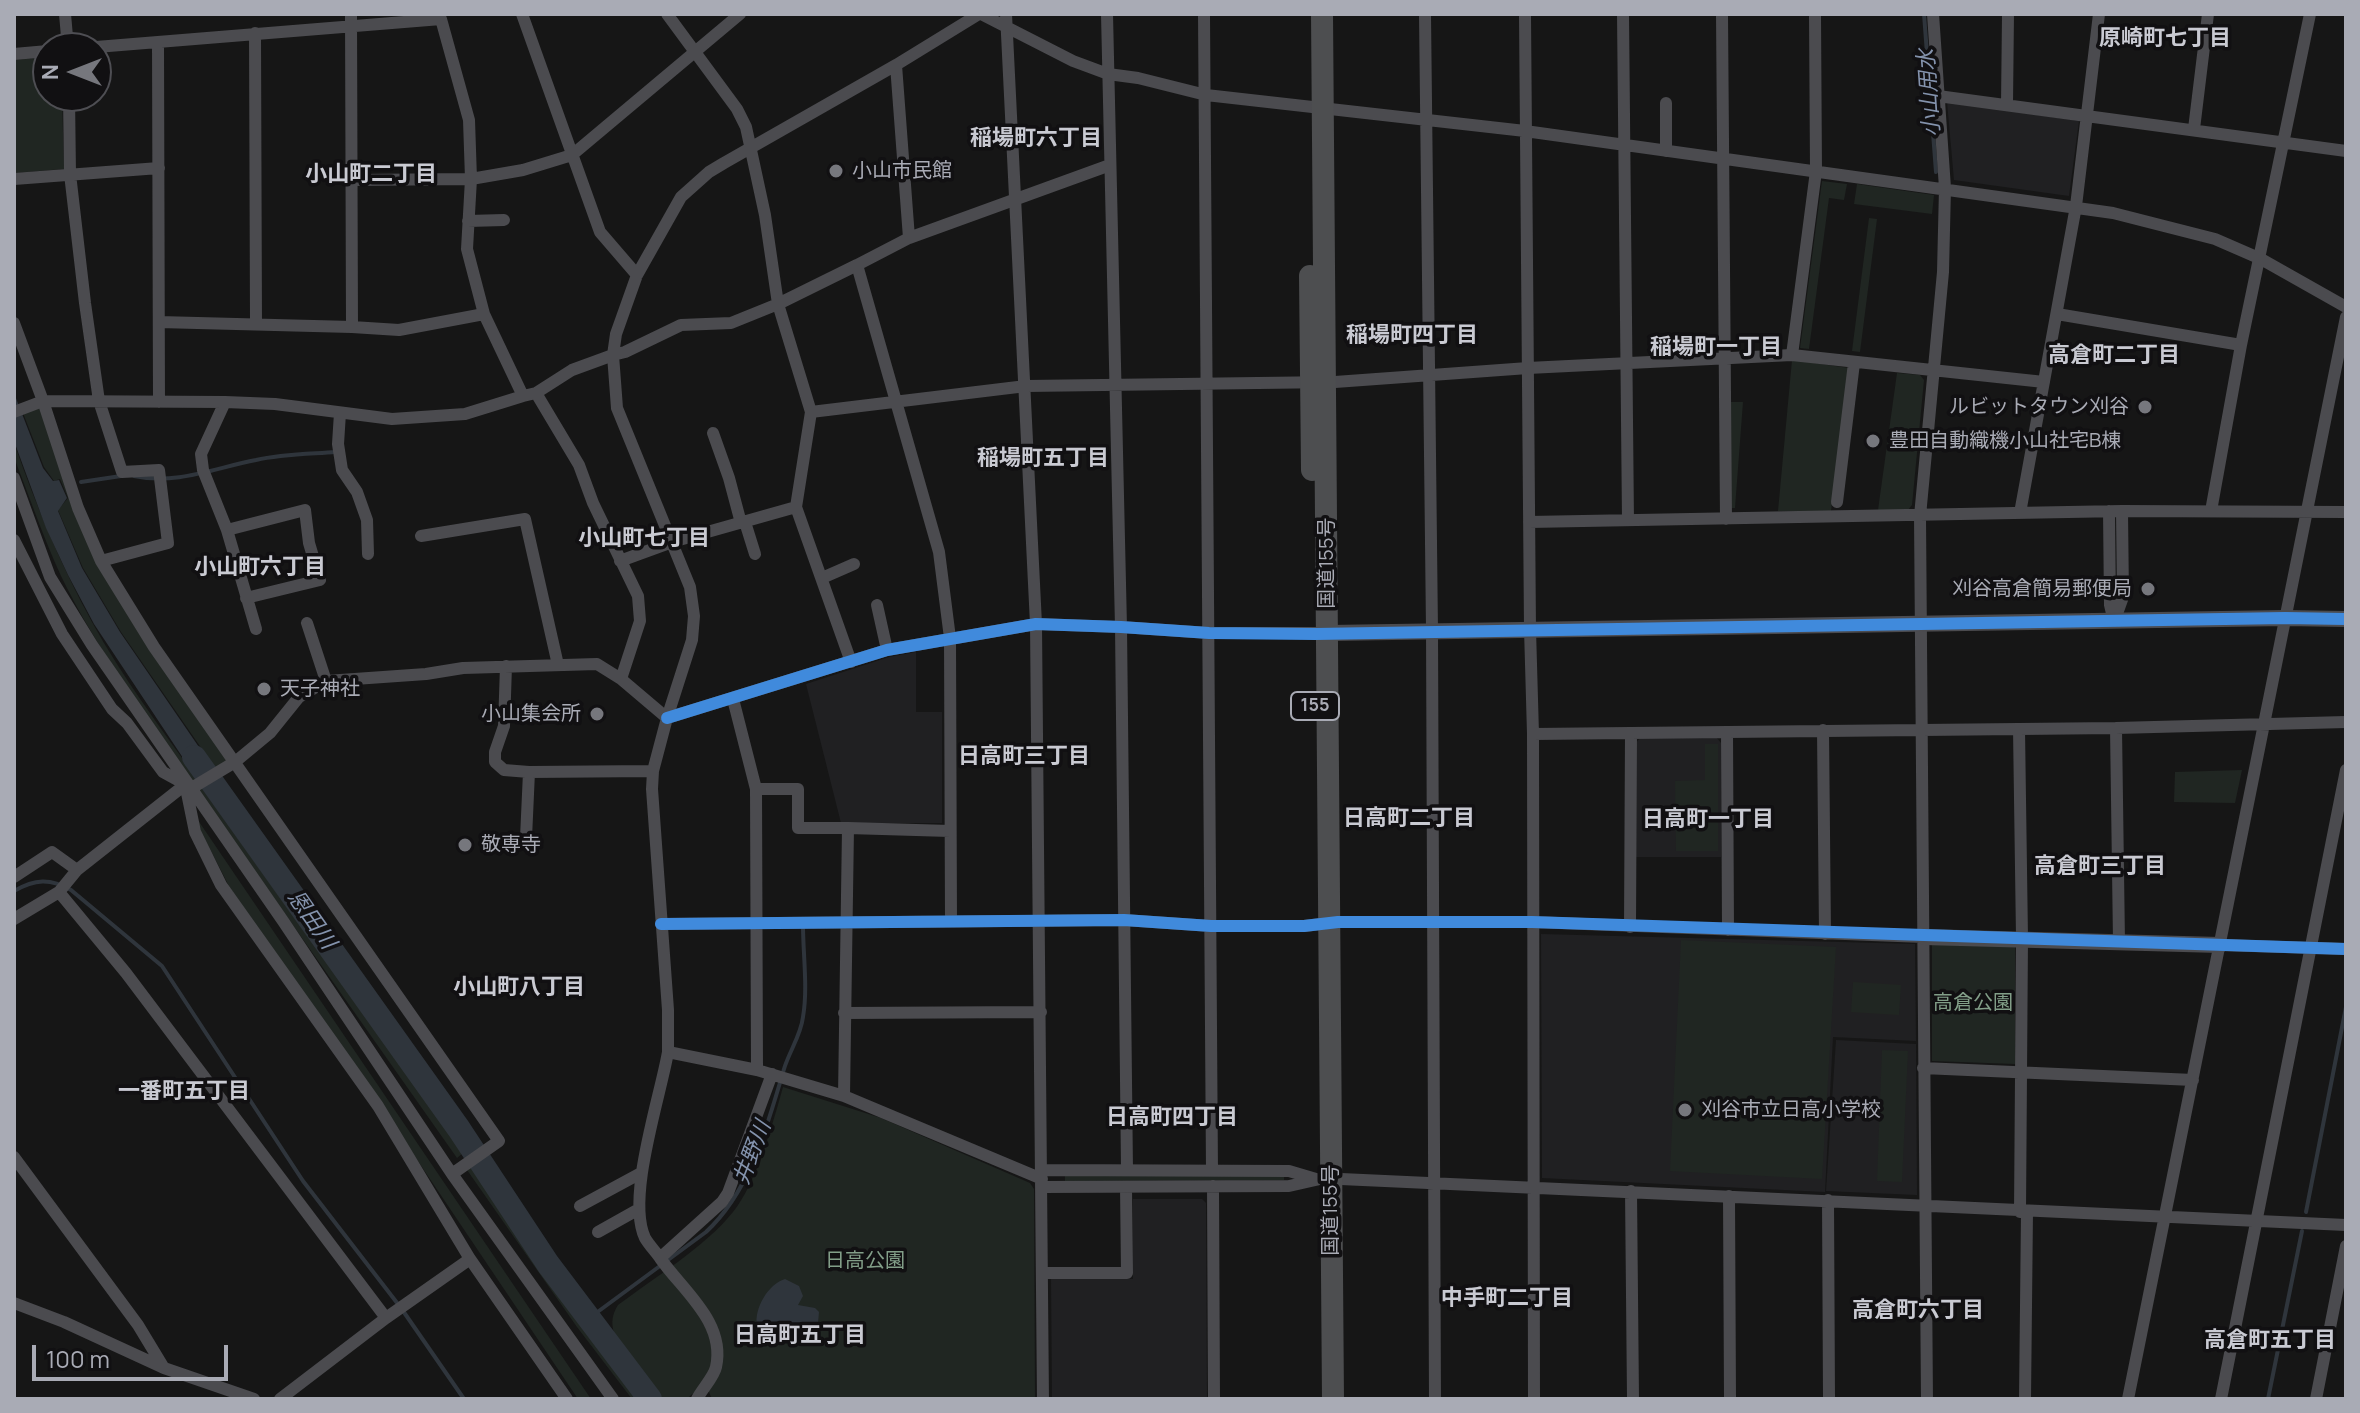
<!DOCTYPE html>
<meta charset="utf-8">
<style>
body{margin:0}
#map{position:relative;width:2360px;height:1413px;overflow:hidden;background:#161616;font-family:Manrope,sans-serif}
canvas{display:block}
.frame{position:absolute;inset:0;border:16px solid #a9abb5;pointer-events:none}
.north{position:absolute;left:32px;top:32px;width:80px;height:80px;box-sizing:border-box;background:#111012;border:2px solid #4e4e53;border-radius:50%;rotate:270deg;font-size:22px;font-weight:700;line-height:32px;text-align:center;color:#a9abb5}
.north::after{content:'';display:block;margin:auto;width:28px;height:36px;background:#76777d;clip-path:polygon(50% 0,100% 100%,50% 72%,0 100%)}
.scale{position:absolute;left:32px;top:1345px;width:196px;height:36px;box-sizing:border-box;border:4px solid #a9abb5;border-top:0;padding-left:10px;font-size:24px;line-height:28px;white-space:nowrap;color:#a9abb5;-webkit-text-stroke:6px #111012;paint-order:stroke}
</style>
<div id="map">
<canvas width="2360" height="1413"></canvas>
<div class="frame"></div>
<div class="north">N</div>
<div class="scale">100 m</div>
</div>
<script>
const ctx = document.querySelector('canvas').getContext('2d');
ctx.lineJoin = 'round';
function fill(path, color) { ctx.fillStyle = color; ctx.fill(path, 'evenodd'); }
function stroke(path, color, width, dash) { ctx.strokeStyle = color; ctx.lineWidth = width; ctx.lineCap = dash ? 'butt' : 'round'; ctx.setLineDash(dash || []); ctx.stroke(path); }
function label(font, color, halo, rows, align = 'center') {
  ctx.font = font + ' Manrope,"Noto Sans JP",sans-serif'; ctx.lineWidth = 7; ctx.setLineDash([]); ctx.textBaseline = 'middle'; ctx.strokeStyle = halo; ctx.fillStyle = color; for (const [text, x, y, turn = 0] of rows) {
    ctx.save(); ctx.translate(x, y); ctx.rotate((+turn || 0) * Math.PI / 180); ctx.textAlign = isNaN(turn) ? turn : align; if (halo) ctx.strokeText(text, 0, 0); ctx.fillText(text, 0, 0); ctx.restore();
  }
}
const built = new Path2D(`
 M1947 102 2079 121 2069 196 1954 180Z
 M916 652V712H942V823H841L806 684 889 657Z
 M1640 738H1717L1721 743V857H1636L1635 744Z
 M1541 934 1915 944 1916 1041 1833 1037 1825 1192 1542 1178Z
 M1836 1040 1916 1044 1917 1195 1826 1191Z
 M1133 1199H1202L1206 1203 1207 1399H1052L1051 1279H1133Z`);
const green = new Path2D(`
 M48 57V96H62L64 169 14 173V60Z
 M1822 181 1847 184 1844 200 1829 198 1809 349 1800 348Z
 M1857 184 1934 195 1932 214 1854 204Z
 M1869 218 1877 219 1860 352 1852 351Z
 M1792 360 1849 368 1831 511H1778Z
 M1897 373 1920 375 1924 380 1912 505 1908 510H1878Z
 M1731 402H1743L1735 508H1731Z
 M41 406 85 533 229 760 215 768 121 632 83 568 58 510 68 498 60 479 54 481 44 467 23 413Z
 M14 443C36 505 60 564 92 622 122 677 161 728 197 779L193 782C147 715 96 649 61 576 45 541 32 504 18 468L14 456Z
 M1705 744H1718V851H1676L1675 781 1705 780Z
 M2242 770 2235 803 2174 802 2175 772Z
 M201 787 463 1153 457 1158 197 789Z
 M187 804 591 1399H578L360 1075 230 888Z
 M1681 940 1836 947 1822 1179 1670 1171Z
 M1932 944 2015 946V1064L1932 1061Z
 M1853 982 1901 985 1899 1015 1851 1012Z
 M1882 1050 1908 1051 1902 1182 1877 1181Z
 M783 1087 881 1118 1030 1183 1034 1189 1035 1399H712L709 1392 692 1394 687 1399H661L614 1333C611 1322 612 1315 618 1305 654 1278 706 1246 733 1212 756 1184 773 1123 783 1087Z
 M473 1166 583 1324 642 1399H632L577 1327 467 1170Z
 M1065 1175H1284V1180L1065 1181Z`);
const water = new Path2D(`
 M14 393 43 468 53 481 59 480 67 498 58 511 82 568 120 632 214 769 197 779 94 624 68 575 46 528 14 441Z
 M785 1279 799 1286 803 1296 798 1305 815 1308 819 1312 818 1323 797 1327 757 1325C754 1309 768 1284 785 1279Z`);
const stream = new Path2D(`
 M1924 14 1936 172
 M134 476C177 485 214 468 256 460 282 454 310 454 336 452
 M81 482 121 476
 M14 891C35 879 50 878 71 890L162 966 303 1181 401 1308 464 1399
 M2306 1212 2346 1007
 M588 1319 706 1232C751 1190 767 1126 784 1069 789 1052 801 1035 803 1017 808 988 803 955 803 925
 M2268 1399 2302 1231`);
const river = new Path2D(`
 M194 757 459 1129 548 1264 650 1399`);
const minor = new Path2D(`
 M65 14 68 48
 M522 14 600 232 637 275
 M667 14 737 109 746 127 765 215 778 304 811 412 1026 386 1335 382 1528 368 1792 355 2044 382
 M981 14 1073 61 1108 74 1138 78 1206 95 1525 131 2113 213 2215 239 2261 259 2346 307
 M1006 14 1036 624 1043 1399
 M1107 14 1121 627 1127 1170
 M1204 14 1212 1169
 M1425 14 1432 630 1435 1399
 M1525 14 1530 629 1533 734 1534 1399
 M1623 14 1628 520
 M1722 14 1726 519
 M255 33 256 323
 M158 42 159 402
 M84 48 441 19 469 120 471 179 467 249 484 314 523 396 536 393 572 370 613 355 616 334 637 275 681 197 709 172 724 163 896 65 979 14
 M14 54 48 51
 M896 65 909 238
 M69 96 70 174 85 303 99 401 122 472 159 470 168 543 101 561
 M1938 96 2346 151
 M2007 104 2008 14
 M2194 129 2208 14
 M1666 151V103
 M14 179 159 168
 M353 180 471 179 523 170 572 155 740 14
 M468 221 504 220
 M857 265 778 304 731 323 681 325 625 352 613 355 617 408 690 587 694 616 692 640 667 718 653 771 652 789 668 1010V1052L757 1070 844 1096 1042 1179
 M2057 314 2241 345
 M159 322 352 327 351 14
 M14 323 43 401 78 508 101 561 154 647 499 1141 452 1174
 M352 327 399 330 484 314
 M1792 355 1816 171 1815 14
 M536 393 579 465 593 503 638 596 640 621 621 679
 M225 402 201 454 203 470 227 530 256 629
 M14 412 43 401 225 402 275 404 392 419 465 414 523 396
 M811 412 796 507 851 662
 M340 413 338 444 342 470 357 492 367 520 368 554
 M713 433 729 478 741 523
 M14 478 50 577 92 645 283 921 452 1174 613 1399
 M1837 502 1854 363
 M2109 511 2110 605 2114 622
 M2211 511 2241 345 2310 14
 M2020 513 2076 206 2099 14
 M745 522 755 554
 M1529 522 2122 511 2346 512
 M227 530 305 510 309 543 320 580 246 598
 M421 536 525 519 558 665
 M14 540 62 634 112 709 127 723 163 772 183 783
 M620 561 672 542 796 507
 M822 578 854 564
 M877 605 887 650
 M2114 622 2123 597 2122 511
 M307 623 326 681
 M506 666 504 726 495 752V762L504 770 529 772
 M733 699 756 789 757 1070
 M667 718 887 650 1036 624 1121 627 1209 633H1329
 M2116 728 2119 942
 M2019 729 2022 938 2020 1212
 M1823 730 1825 934
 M1727 732 1728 930
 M1533 734 2116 728 2346 722
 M186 788 195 832 221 885 378 1106 470 1259 567 1399
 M190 789 235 762 270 733 299 697 326 681 426 674 463 668 597 664 621 679 667 718
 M756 789H798V828H848
 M526 838 529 772 653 771
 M14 877 52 852 77 870
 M59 892 126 973 386 1318
 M14 919 59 892 77 870 186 784
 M951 921 950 638 939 552 857 265 909 238 1110 165
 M661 924 1124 920 1211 926H1304L1338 922H1532L1924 937
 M1630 927 1631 733
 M2220 945 2346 949
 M844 1013 1041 1012
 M1923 1068 2193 1080
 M844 1096 848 828 950 831
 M14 1157 138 1325 164 1368
 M1041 1170 1289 1171 1316 1179
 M1213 1186 1214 1399
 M1042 1187 1289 1186 1320 1179H1341L2346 1225
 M1631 1191 1633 1399
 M1729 1196 1730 1399
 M1828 1200 1829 1399
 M580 1206 641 1173
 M598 1232 639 1209
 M660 1258C656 1252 649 1245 645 1238 626 1198 660 1098 668 1052
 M1042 1273H1127L1126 1187
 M14 1303 64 1322 164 1368 254 1399
 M280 1399 386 1318 470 1259
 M697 1399C702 1389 714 1377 716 1367 726 1322 682 1290 660 1258L722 1202 728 1193 772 1074
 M1927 1399 1920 516 1943 272 1945 188 1933 14
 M2025 1399 2027 1212
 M2128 1399 2346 317
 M2221 1399 2346 770
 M2316 1399 2346 1246`);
const tertiary = new Path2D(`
 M1329 633 2285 618 2346 619
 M1924 937 2220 945`);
const trunk = new Path2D(`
 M1322 14 1333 1399
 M1310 276 1312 470`);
const cycleway = new Path2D(`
 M667 718 887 650 1036 624 1121 627 1209 633 1315 634 2285 618 2346 619
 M661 924 1124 920 1211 926H1304L1338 922H1532L2346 949`);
const markers = [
 [836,171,8,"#76777d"],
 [2145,407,8,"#76777d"],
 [1873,441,8,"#76777d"],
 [2148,589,8,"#76777d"],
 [264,689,8,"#76777d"],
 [597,714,8,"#76777d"],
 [465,845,8,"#76777d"],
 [1685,1110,8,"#76777d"]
];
const shields = [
 [1315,706,48]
];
const shieldNames = [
 ["155",1315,706]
];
const poiNames = [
 ["小山市民館",852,171],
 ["ルビットタウン刈谷",2129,407,"right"],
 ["豊田自動織機小山社宅B棟",1889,441],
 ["刈谷高倉簡易郵便局",2132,589,"right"],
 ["天子神社",280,689],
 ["小山集会所",581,714,"right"],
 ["敬専寺",481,845],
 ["刈谷市立日高小学校",1701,1110]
];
const streetNames = [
 ["国道155号",1327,563,-90],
 ["国道155号",1331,1210,-90]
];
const parkNames = [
 ["高倉公園",1973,1003],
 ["日高公園",865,1261]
];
const neighbourhoodNames = [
 ["原崎町七丁目",2165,39],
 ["稲場町六丁目",1036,139],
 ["小山町二丁目",371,175],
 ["稲場町四丁目",1412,336],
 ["稲場町一丁目",1716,348],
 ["高倉町二丁目",2114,356],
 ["稲場町五丁目",1043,459],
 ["小山町七丁目",644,539],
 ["小山町六丁目",260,568],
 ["日高町三丁目",1024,757],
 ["日高町二丁目",1409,819],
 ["日高町一丁目",1708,820],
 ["高倉町三丁目",2100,867],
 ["小山町八丁目",519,988],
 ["一番町五丁目",184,1092],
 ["日高町四丁目",1172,1118],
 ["中手町二丁目",1507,1299],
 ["高倉町六丁目",1918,1311],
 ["日高町五丁目",800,1336],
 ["高倉町五丁目",2270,1341]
];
const waterNames = [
 ["小山用水",1930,93,-94],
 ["恩田川",311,920,55],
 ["井野川",753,1153,-69]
];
fill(built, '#202022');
fill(green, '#202622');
fill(water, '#2f353c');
stroke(stream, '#2f353c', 4);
stroke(river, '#2f353c', 24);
stroke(minor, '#4b4b4f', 12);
stroke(tertiary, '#4b4b4f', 16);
stroke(trunk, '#4d4e50', 22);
stroke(cycleway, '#408adc', 12);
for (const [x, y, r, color] of markers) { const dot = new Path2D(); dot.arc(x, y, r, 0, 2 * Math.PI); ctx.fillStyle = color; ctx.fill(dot); stroke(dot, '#111012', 3); }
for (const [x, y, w] of shields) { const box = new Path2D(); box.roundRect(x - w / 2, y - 14, w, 28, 6); ctx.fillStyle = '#111012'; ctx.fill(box); stroke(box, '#a9abb5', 2); }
label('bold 18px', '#a9abb5', null, shieldNames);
label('20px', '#a9abb5', '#111012', poiNames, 'left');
label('20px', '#a9abb5', '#111012', streetNames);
label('20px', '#829e88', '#111012', parkNames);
label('bold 22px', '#c9cad2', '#111012', neighbourhoodNames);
label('italic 22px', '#8493ad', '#111012', waterNames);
</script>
